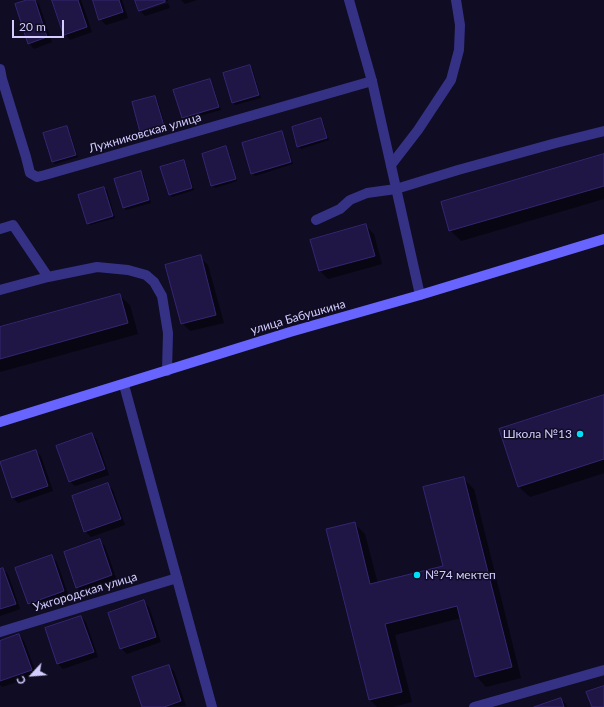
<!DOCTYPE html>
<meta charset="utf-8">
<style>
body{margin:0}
#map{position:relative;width:604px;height:707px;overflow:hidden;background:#0f0c23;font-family:Lato,sans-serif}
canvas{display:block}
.north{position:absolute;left:12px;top:655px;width:40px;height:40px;-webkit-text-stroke:3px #0f0c23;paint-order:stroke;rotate:244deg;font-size:11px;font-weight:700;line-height:16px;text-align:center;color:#d3cdff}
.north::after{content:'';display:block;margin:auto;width:14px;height:18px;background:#d3cdff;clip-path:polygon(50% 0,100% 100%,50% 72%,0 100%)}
.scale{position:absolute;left:12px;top:20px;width:52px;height:18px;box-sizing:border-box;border:2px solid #d3cdff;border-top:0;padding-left:5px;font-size:12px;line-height:14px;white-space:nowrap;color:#d3cdff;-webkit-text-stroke:3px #0f0c23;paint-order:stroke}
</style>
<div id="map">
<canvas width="604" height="707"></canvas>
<div class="north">С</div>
<div class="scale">20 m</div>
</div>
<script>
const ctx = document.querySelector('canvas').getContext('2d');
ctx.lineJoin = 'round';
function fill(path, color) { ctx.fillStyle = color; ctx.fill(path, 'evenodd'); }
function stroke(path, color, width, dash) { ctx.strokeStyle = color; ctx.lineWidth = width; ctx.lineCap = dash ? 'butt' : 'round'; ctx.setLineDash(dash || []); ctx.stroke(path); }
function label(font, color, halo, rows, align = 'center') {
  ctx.font = font + ' Lato,sans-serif'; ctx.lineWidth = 3; ctx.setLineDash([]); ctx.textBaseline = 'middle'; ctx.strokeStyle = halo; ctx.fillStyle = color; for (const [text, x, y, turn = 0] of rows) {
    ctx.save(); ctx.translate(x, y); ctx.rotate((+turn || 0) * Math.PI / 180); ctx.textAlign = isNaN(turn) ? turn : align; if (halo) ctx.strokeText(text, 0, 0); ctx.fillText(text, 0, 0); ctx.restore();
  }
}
const shadow = new Path2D(`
 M30 0H35L39 4 52 42 34 49 29 43Z
 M53 0H81L92 32 70 40 65 34Z
 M94 0H122L128 18 106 25 100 19Z
 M136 0H168V1L141 9V12L168 3 170 8 145 16 140 11Z
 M181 0H197L185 4Z
 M250 66 252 68 261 98 235 105 233 103 224 74Z
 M210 80 212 83 221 110 185 120 183 118 175 91Z
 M154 97 157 99 167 131 145 138 142 135Z
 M321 119 323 122 329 140 301 149 298 146Z
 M67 127 69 130 78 157 55 164 53 162Z
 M282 133 284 135 293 164 255 176 252 173Z
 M225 148 228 150 237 181 215 188 212 185Z
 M604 155V199L461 241 450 230Z
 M184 161 186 164 194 190 172 197 170 194Z
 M140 172 143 174 151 203 126 210 124 208 115 180Z
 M104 188 107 190 115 218 90 225 88 223Z
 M365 225 374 234 382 264 328 279 320 271 311 241Z
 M200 257 208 265 224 323 190 331 182 323Z
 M119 295 130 305 138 334 0 372V328Z
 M604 396V473L530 497 519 487 501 430Z
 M92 434 97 440 109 475 75 486 69 481Z
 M35 451 41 456 53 491 18 503 13 498Z
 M463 478 474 489 521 678 486 687 476 676 461 618 395 635 412 702 393 707H377L370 700 354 523 365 534 378 584 444 567Z
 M108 485 113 490 125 525 91 537 85 531Z
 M100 541 105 546 117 581 82 593 77 587Z
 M51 556 57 562 69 597 34 609 29 603Z
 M3 569 8 574 20 609 0 616V570Z
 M144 602 149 607 161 642 127 654 121 648Z
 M81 617 86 622 98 657 63 669 58 664 46 629Z
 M19 635 24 641 37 675 2 687 0 685V642Z
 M168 666 174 671 186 706 144 707Z
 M560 699 566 704 567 707H537Z`);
const building = new Path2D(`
 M27 0H35L47 37 28 44 15 4Z
 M52 0H78L87 27 64 35Z
 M93 0H119L123 12 99 20Z
 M135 0H165V2L139 11Z
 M250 65 259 95 232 103 223 73Z
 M210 79 219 107 182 118 173 90Z
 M155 96 165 129 141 136 132 102Z
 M321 118 327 138 297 147 292 127Z
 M67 126 76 155 52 162 43 133Z
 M282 131 291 162 251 174 242 143Z
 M226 146 236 179 211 186 202 154Z
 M604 154V186L449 231 441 202Z
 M184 160 192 188 169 195 160 167Z
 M141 171 149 200 123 208 114 179Z
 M104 187 113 216 87 224 78 195Z
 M366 224 375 256 319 271 310 240Z
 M201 255 216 315 181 324 165 265Z
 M120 294 128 323 0 359V327Z
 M604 395V459L518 487 499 429Z
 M92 433 105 469 69 482 56 446Z
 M36 450 48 486 12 498 0 462Z
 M464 477 512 667 475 677 457 606 385 624 402 692 369 700 326 529 355 522 370 584 443 566 423 487Z
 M108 483 121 519 84 532 72 496Z
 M100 539 112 575 76 588 64 552Z
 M52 555 64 591 28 604 15 568Z
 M3 568 16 604 0 609V569Z
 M144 600 156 637 120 649 108 613Z
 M81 616 94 652 57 664 45 628Z
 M19 634 32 670 0 681V641Z
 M169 665 181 701 164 707H142L132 677Z
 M604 686V707H592L586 692Z
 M561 698 564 707H534Z`);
const lane = new Path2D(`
 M349 0 372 81
 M391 165 418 130 451 80 459 50 460 25 456 0
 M316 220 340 209 350 200 367 193 396 189 458 170 556 143 604 131
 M0 229 13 225 48 277
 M0 290 48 277 97 267 128 270 146 275 154 282 162 296 168 333 167 371`);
const street = new Path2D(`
 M0 69 2 79 26 157 30 173 37 177 45 175 372 81 420 295
 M124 385 212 707
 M0 632 177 578
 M474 707 604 670`);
const secondary = new Path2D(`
 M0 422 290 332 420 295 604 239`);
const markers = [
 [580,434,4,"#00e0f8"],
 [417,575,4,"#00e0f8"]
];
const streetNames = [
 ["Лужниковская улица",145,133,-16],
 ["улица Бабушкина",298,317,-16],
 ["Ужгородская улица",85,592,-17]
];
const poiNames = [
 ["Школа №13",572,434],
 ["№74 мектеп",425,575,"left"]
];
fill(shadow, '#0007');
fill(building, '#1f1645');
stroke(building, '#352673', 1);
stroke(lane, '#353286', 10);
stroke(street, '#353286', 10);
stroke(secondary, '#6764ff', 10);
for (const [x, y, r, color] of markers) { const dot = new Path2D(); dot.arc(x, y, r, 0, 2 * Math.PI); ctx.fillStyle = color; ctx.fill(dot); stroke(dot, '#0f0c23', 1.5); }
label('12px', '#d3cdff', '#0f0c23', streetNames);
label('12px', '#d3cdff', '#0f0c23', poiNames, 'right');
</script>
